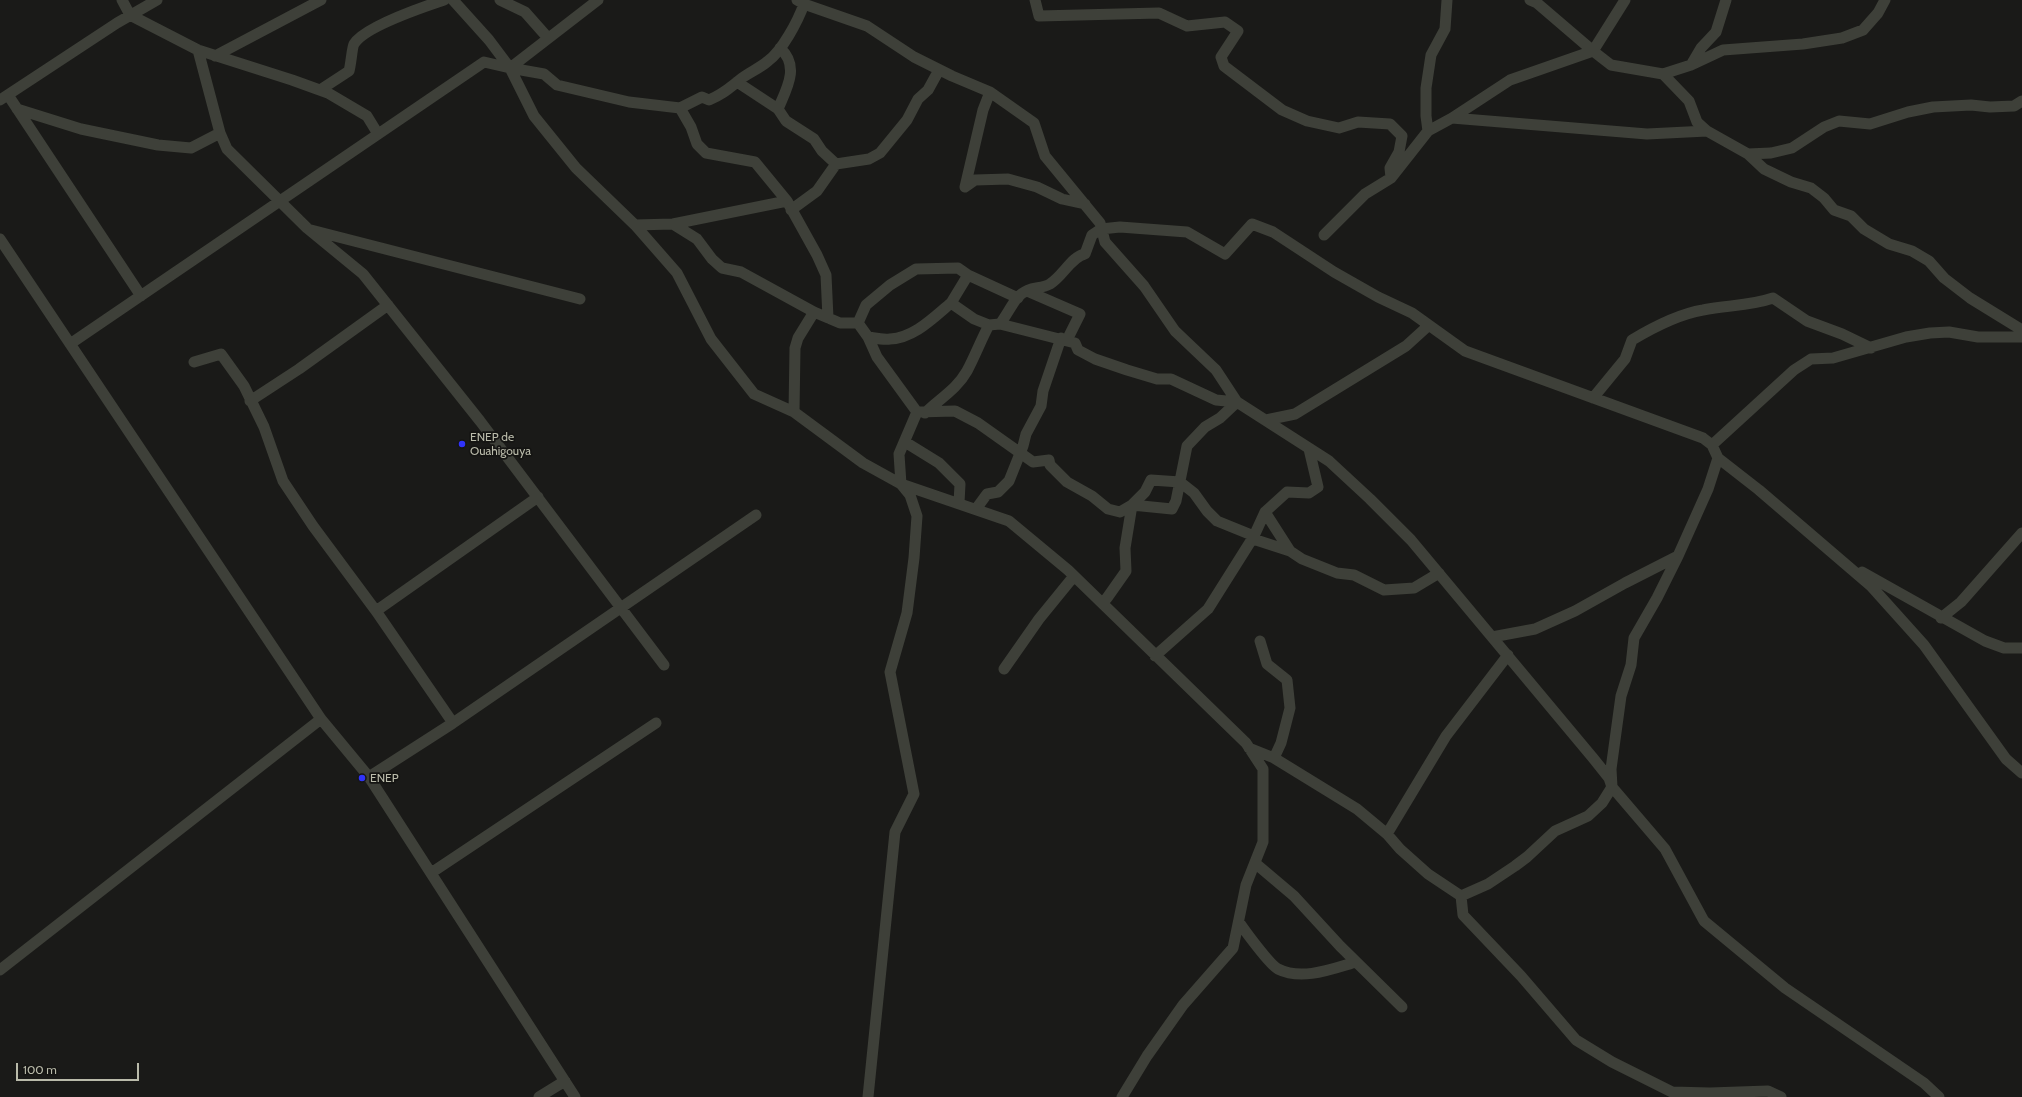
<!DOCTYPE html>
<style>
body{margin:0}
#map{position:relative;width:2022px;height:1097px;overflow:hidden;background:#1a1a18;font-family:Cabin,sans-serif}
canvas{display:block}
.scale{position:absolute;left:16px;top:1063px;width:123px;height:18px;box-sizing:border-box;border:2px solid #babbaa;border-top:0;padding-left:5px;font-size:12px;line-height:14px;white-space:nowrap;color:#babbaa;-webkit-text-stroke:3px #151513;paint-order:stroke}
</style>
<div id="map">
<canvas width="2022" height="1097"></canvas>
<div class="scale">100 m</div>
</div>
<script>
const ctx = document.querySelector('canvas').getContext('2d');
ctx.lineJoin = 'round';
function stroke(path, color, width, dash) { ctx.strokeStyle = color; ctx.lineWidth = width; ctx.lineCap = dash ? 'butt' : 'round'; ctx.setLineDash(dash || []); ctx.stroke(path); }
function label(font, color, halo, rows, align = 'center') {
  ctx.font = font + ' Cabin,sans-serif'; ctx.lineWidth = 3.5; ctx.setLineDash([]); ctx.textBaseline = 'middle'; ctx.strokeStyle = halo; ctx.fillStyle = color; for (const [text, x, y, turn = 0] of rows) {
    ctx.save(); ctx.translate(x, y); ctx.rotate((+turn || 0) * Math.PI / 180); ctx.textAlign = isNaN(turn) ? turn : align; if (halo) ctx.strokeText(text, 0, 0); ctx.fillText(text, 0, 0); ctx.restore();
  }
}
const minor = new Path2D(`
 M122 0 130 15 198 50 292 80 328 93 367 116 378 134
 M453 0 489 40 510 68 534 116 576 168 635 225 677 273 711 339 754 394 794 412 863 463 901 484 1009 521 1068 570 1246 743 1263 769V842L1246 885 1233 948 1183 1005 1147 1056 1122 1097
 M500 0 525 12 548 38
 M797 0 804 4 867 26 914 57 952 76 990 92 1034 123 1045 156 1100 223 1105 242 1144 286 1175 331 1216 370 1237 402 1329 461 1370 499 1411 540 1593 758 1609 778 1612 787 1665 849 1704 921 1785 988 1924 1083 1939 1097
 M1035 0 1039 16 1159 13 1187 26 1225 22 1238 31 1221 57 1224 66 1282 110 1307 121 1339 128 1358 122 1390 124 1402 136 1399 152 1390 168 1391 178
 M1447 0 1445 29 1431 55 1426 88V116L1428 131 1452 118 1510 80 1593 51 1537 3 1530 0
 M1625 0 1593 51 1611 65 1663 74 1689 101 1697 122 1707 131
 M198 50 220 133 227 149 307 228 363 274 480 421 664 665
 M215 56 321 0
 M1691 65 1723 50 1803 44 1842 38 1863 30 1878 13 1885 0
 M510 68 544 74 557 85 629 102 680 108 702 97 709 100C725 93 729 88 742 78 750 72 760 68 768 61 782 51 798 21 804 4
 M1663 74 1691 65 1701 48 1716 32 1726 0
 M737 82 778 109 786 121 814 139 822 151 836 164
 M320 90 349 71C351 65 352 47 354 44 364 27 423 7 444 0
 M8 95 141 296
 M0 100 117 23 157 0
 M680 108 691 127 697 144 706 153 755 162 787 201
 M17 109 81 129 158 145 191 148 220 133
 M778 109C787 88 800 66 780 48
 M1452 118 1647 134 1707 131 1748 154 1764 169 1791 182 1811 188 1824 198 1834 210 1851 216 1864 229 1889 244 1912 251 1929 261 1944 278 1970 298 2022 330
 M1748 154 1771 153 1792 148 1824 127 1839 121 1870 124 1908 112 1933 107 1971 105 1990 107 2014 106 2022 101
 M965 187 975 180 1008 179 1037 187 1062 199 1085 204
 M965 187 983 110 990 92
 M791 210 817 191 836 164 869 159 880 153 907 120 918 99 928 90 939 70
 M673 224 697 239 712 259 722 268 741 272 814 312 840 323H858
 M635 225 673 224 787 201 817 255 826 275 828 318
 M311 230 580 299
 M1324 235 1365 194 1391 178 1428 131
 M0 239 321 719 369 777 575 1097
 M1027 291 1080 314 1067 340
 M951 303 968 275
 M858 323 868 337 877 357 917 412 899 454 901 484 910 495 917 516 914 558 907 613 890 672 914 794 895 832 868 1097
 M858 323 866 305 890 285 916 269 958 268 968 275 1018 298
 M1000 324C1006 316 1011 306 1017 298 1029 285 1039 290 1050 284 1063 276 1072 256 1085 254L1092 235 1101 229 1120 227 1187 232 1225 254 1252 224 1273 232 1334 272 1378 297 1412 313 1465 351 1703 438 1712 445 1718 458 1759 490 1871 586 1924 645 2006 759 2022 773
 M868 337C875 338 883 340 890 339 914 338 933 318 951 303L974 319 989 325 1000 324 1075 343 1078 350 1095 359 1127 370 1157 379H1171L1216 400 1237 402 1220 418 1205 427 1187 446 1176 501 1172 509 1132 505 1120 512 1108 509 1092 496 1067 482 1050 465 1049 460 1033 462 978 423 955 411 917 412
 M70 344 484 62 510 68 598 0
 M194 362 221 354 244 386 264 427 283 481 313 526 376 611 453 723
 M1593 398 1625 359 1632 340C1652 328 1679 314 1703 310 1727 305 1750 306 1773 298L1807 321 1842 334 1871 348
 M250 401 299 369 388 305
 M794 412 795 348 798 338 814 312
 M925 413C939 399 957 389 967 371 975 356 981 340 989 325
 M1266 420 1295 414 1406 346 1428 326
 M905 442 939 463 960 484 959 503
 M1712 445 1794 370 1811 359 1833 358 1906 337 1930 333 1949 332 1978 337H2022
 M976 509 987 494 998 492 1009 481 1023 446 1026 434 1041 406 1043 391 1061 338
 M1265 512 1290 551
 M1253 539 1290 551 1302 559 1337 573 1354 575 1384 590 1414 588 1439 573
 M1862 572 1985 641 2004 648H2022
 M1102 603 1107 598 1126 571 1125 548 1132 505 1145 492 1151 480 1180 482 1194 493 1207 511 1217 521 1254 536
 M376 611 538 497
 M1941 618 1961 602 2022 533
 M1492 637 1535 629 1575 611 1625 583 1678 556 1708 489 1718 458
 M1260 641 1267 664 1287 680 1290 708 1281 743 1274 758
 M1155 656 1208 609 1254 536 1265 512 1287 492 1309 493 1318 487 1309 449
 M1004 669 1039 619 1074 576
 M1249 748 1274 758 1357 809 1387 834 1400 849 1428 874 1461 896 1488 884 1515 866 1527 857 1555 831 1588 816 1602 803 1612 787 1611 769 1621 696 1631 665 1634 638 1657 598 1678 556
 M369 777 453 723 756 515
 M1387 834 1446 736 1508 655
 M1255 863 1294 896 1340 946 1402 1007
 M431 873 656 723
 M1461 896 1463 915 1521 976 1576 1040 1612 1062 1672 1092 1710 1093 1768 1091 1781 1097
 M1239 922C1245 931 1270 965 1278 969 1302 981 1332 969 1356 962
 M0 970 321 719
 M539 1097 565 1081`);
const markers = [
 [462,444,4,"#3033fa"],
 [362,778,4,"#3033fa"]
];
const poiNames = [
 ["ENEP de",470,437],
 ["Ouahigouya",470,451],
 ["ENEP",370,778]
];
stroke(minor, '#3e4039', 11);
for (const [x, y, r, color] of markers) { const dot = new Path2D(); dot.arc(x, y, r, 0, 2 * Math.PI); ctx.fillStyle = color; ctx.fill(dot); stroke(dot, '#151513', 1.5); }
label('12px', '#babbaa', '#151513', poiNames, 'left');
</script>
